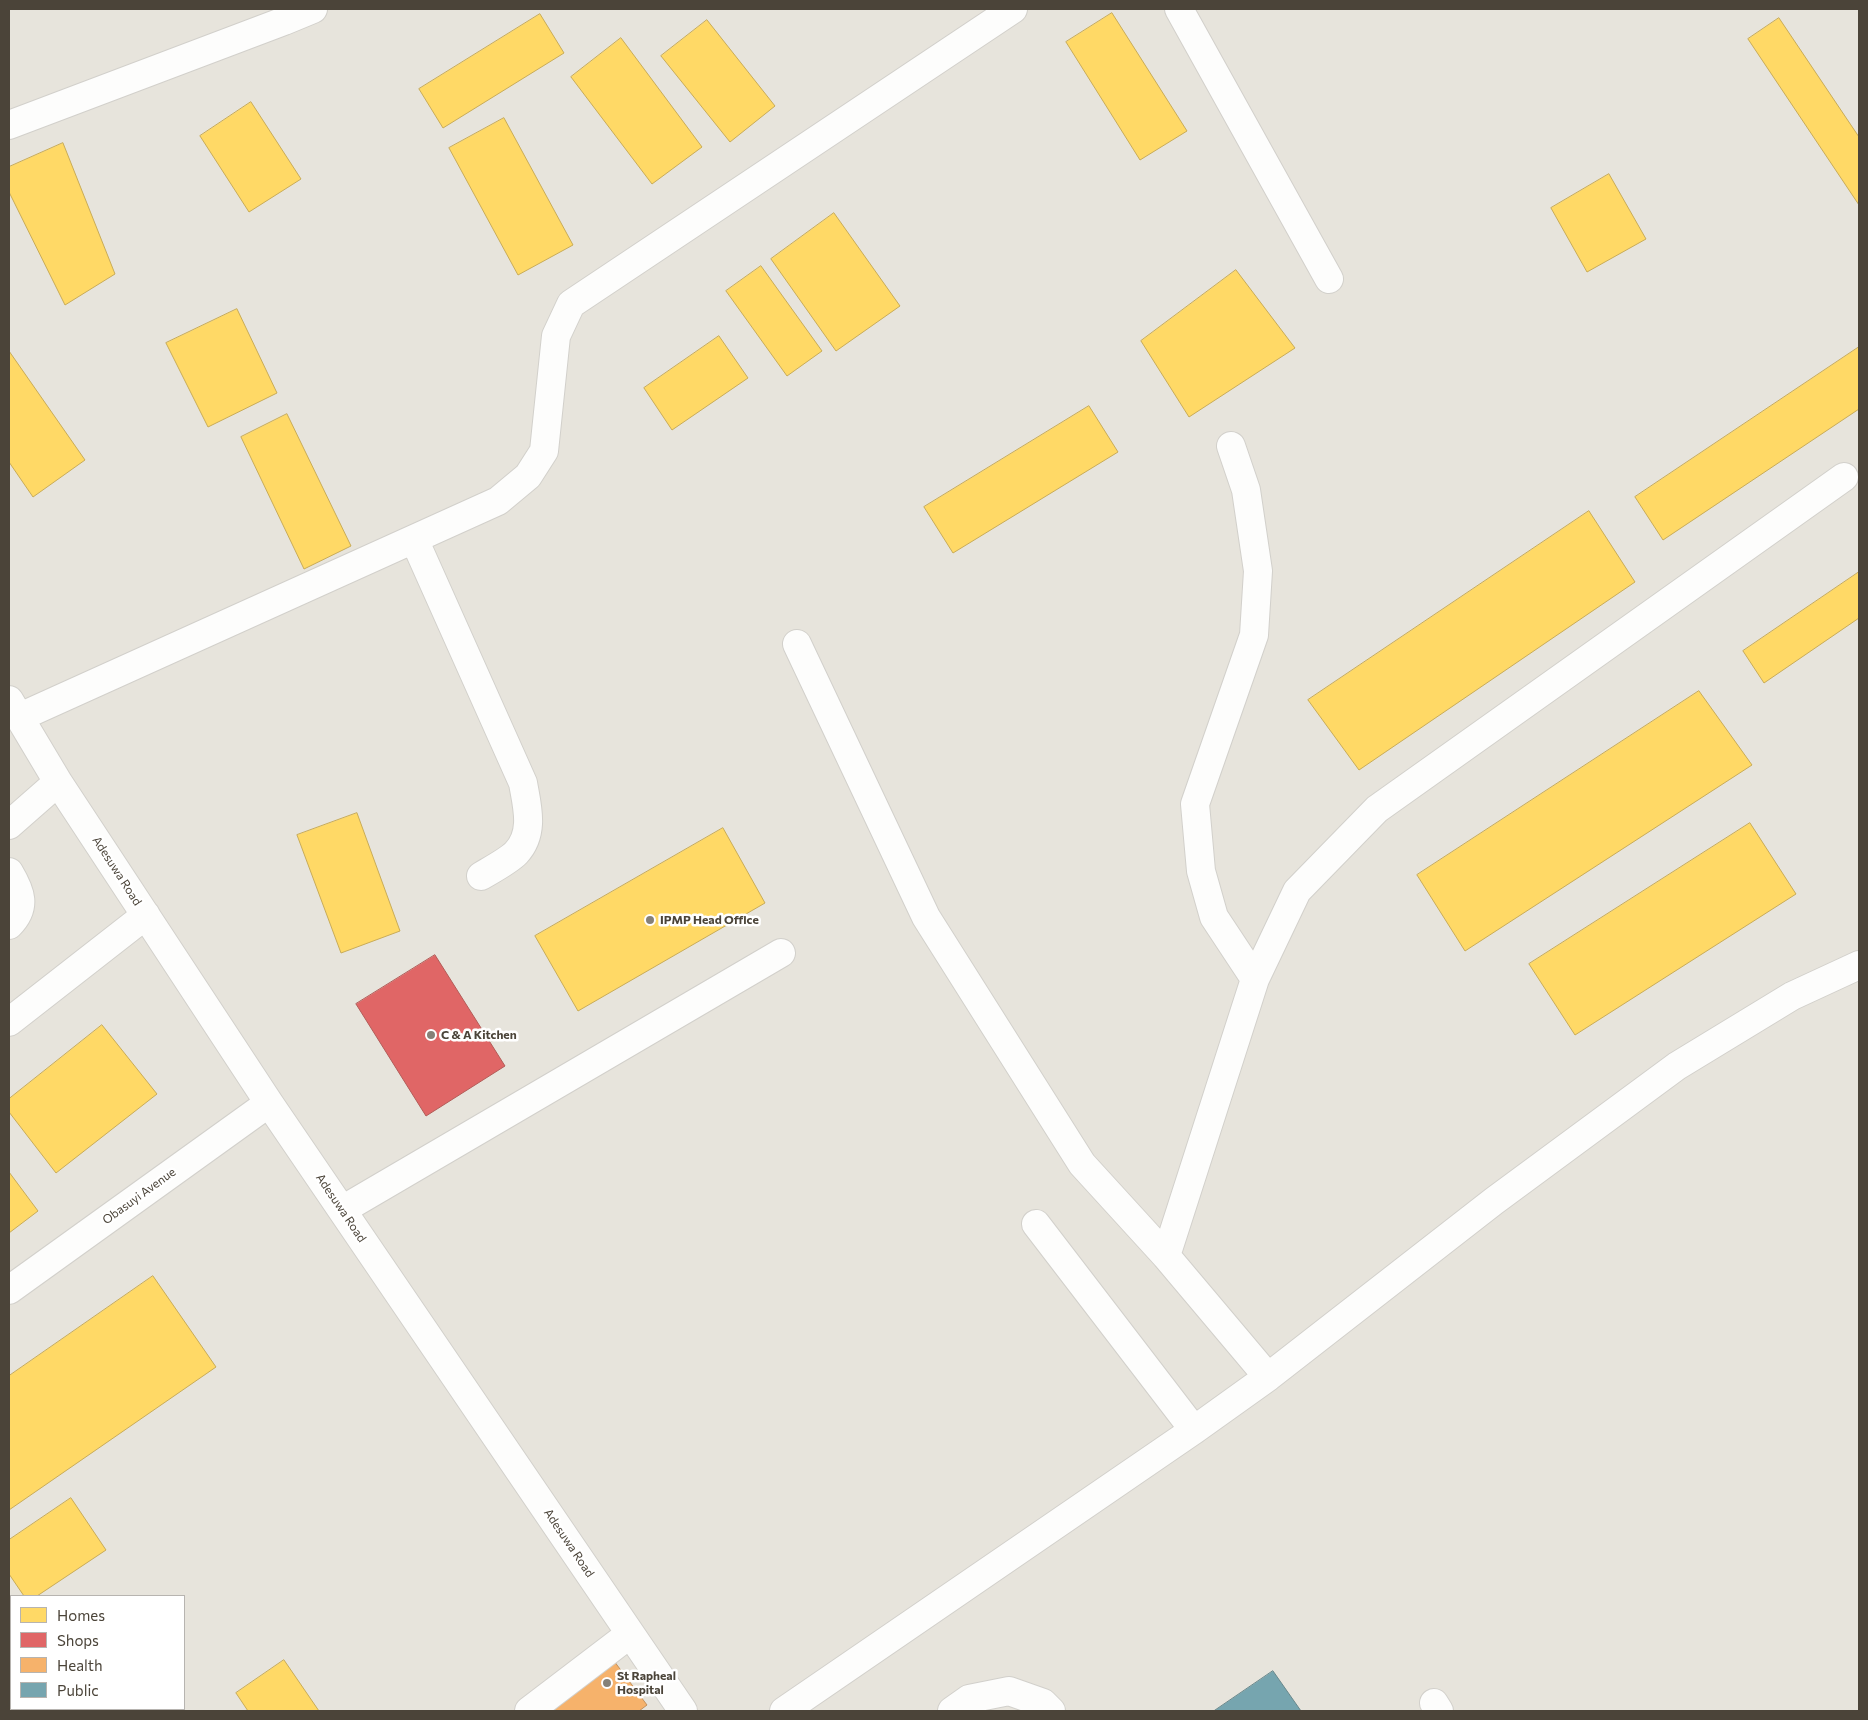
<!DOCTYPE html>
<style>
body{margin:0}
#map{position:relative;width:1868px;height:1720px;overflow:hidden;background:#f4f2ee;font-family:Commissioner,sans-serif}
canvas{display:block}
.frame{position:absolute;inset:0;border:10px solid #4b4439;pointer-events:none}
.legend{position:absolute;left:10px;top:1595px;width:175px;height:115px;box-sizing:border-box;background:#fff;border:1px solid #b7b4b0;margin:0;padding:6px 9px;list-style:none;font-size:15px;color:#4b4439}
.legend li{display:flex;align-items:center;gap:10px;height:25px}
.legend b{width:25px;border:1px solid #b7b4b0}
</style>
<div id="map">
<canvas width="1868" height="1720"></canvas>
<div class="frame"></div>
<ul class="legend">
<li><b style="height:14px;background:#ffd966"></b>Homes</li>
<li><b style="height:14px;background:#e06666"></b>Shops</li>
<li><b style="height:14px;background:#f6b26b"></b>Health</li>
<li><b style="height:14px;background:#76a5af"></b>Public</li>
</ul>
</div>
<script>
const ctx = document.querySelector('canvas').getContext('2d');
ctx.lineJoin = 'round';
function fill(path, color) { ctx.fillStyle = color; ctx.fill(path, 'evenodd'); }
function stroke(path, color, width, dash) { ctx.strokeStyle = color; ctx.lineWidth = width; ctx.lineCap = dash ? 'butt' : 'round'; ctx.setLineDash(dash || []); ctx.stroke(path); }
function label(font, color, halo, rows, align = 'center') {
  ctx.font = font + ' Commissioner,sans-serif'; ctx.lineWidth = 5; ctx.setLineDash([]); ctx.textBaseline = 'middle'; ctx.strokeStyle = halo; ctx.fillStyle = color; for (const [text, x, y, turn = 0] of rows) {
    ctx.save(); ctx.translate(x, y); ctx.rotate((+turn || 0) * Math.PI / 180); ctx.textAlign = isNaN(turn) ? turn : align; if (halo) ctx.strokeText(text, 0, 0); ctx.fillText(text, 0, 0); ctx.restore();
  }
}
const residential = new Path2D(`
 M9 9H1859V1711H9ZM11 1596H184V1709H11Z`);
const homes = new Path2D(`
 M1112 13 1187 131 1140 160 1066 42Z
 M540 14 564 53 443 128 419 89Z
 M1779 18 1859 137V205L1748 39Z
 M707 20 775 106 730 142 661 56Z
 M621 38 702 147 652 184 571 77Z
 M251 102 301 179 249 212 200 136Z
 M504 118 573 245 518 275 449 148Z
 M63 143 115 274 65 305 9 192V167Z
 M1609 174 1646 239 1587 272 1551 208Z
 M834 213 900 306 836 351 771 259Z
 M761 266 822 351 787 376 726 291Z
 M1236 270 1295 348 1189 417 1141 341Z
 M237 309 277 393 208 427 166 343Z
 M719 336 748 378 672 430 644 388Z
 M1859 347V409L1663 540 1635 497Z
 M9 351 85 460 33 497 9 462Z
 M1089 406 1118 452 953 553 924 507Z
 M287 414 351 546 304 569 241 437Z
 M1589 511 1635 582 1359 770 1308 700Z
 M1859 572V618L1764 683 1743 651Z
 M1699 691 1752 765 1465 951 1417 875Z
 M357 813 400 931 341 953 297 835Z
 M1750 823 1796 894 1575 1035 1529 964Z
 M723 828 765 903 578 1011 535 936Z
 M102 1025 157 1094 56 1173 9 1112V1099Z
 M9 1172 38 1211 9 1233Z
 M153 1276 216 1367 9 1510V1376Z
 M71 1498 106 1550 37 1596H24L9 1574V1540Z
 M284 1660 319 1711H248L236 1693Z`);
const shops = new Path2D(`
 M435 955 505 1066 426 1116 356 1004Z`);
const health = new Path2D(`
 M614 1661 647 1705 639 1711H545Z`);
const public = new Path2D(`
 M1273 1671 1301 1711H1214Z`);
const minor = new Path2D(`
 M1179 9 1329 279
 M9 125 284 21 313 9
 M1231 446 1246 490 1258 571 1254 635 1195 804 1201 871 1214 917 1255 979
 M414 539 523 783C527 806 535 833 516 853 508 861 491 870 481 876
 M797 644 926 917 1082 1164 1166 1256 1268 1377
 M9 700 58 782 269 1103 683 1711
 M20 717 498 501 528 476 544 451 556 336 571 304 1013 9
 M9 825 58 782
 M9 872C21 892 27 907 9 925
 M9 1022 146 915
 M342 1210 781 953
 M1036 1224 1194 1430
 M1166 1256 1255 979 1297 891 1377 809 1844 477
 M9 1290 269 1103
 M1434 1703 1439 1711
 M529 1711 630 1634
 M784 1711 1194 1430 1268 1377 1494 1201 1677 1066 1792 996 1859 965
 M952 1711 969 1699 1009 1691 1043 1703 1051 1711`);
const markers = [
 [650,920,5,"#868178"],
 [431,1035,5,"#868178"],
 [607,1683,5,"#868178"]
];
const streetNames = [
 ["Adesuwa Road",117,871,57],
 ["Obasuyi Avenue",139,1196,-36],
 ["Adesuwa Road",341,1208,56],
 ["Adesuwa Road",569,1543,56]
];
const poiNames = [
 ["IPMP Head Office",660,920],
 ["C & A Kitchen",441,1035],
 ["St Rapheal",617,1676],
 ["Hospital",617,1690]
];
fill(residential, '#e7e4dc');
fill(homes, '#ffd966');
stroke(homes, '#c9ac58', 1);
fill(shops, '#e06666');
stroke(shops, '#b35c58', 1);
fill(health, '#f6b26b');
stroke(health, '#c3915c', 1);
fill(public, '#76a5af');
stroke(public, '#69888c', 1);
stroke(minor, '#d2d0cb', 30);
stroke(minor, '#fdfdfc', 28);
for (const [x, y, r, color] of markers) { const dot = new Path2D(); dot.arc(x, y, r, 0, 2 * Math.PI); ctx.fillStyle = color; ctx.fill(dot); stroke(dot, '#fff', 2); }
label('12px', '#4b4439', '#fff', streetNames);
label('bold 12px', '#4b4439', '#fff', poiNames, 'left');
</script>
